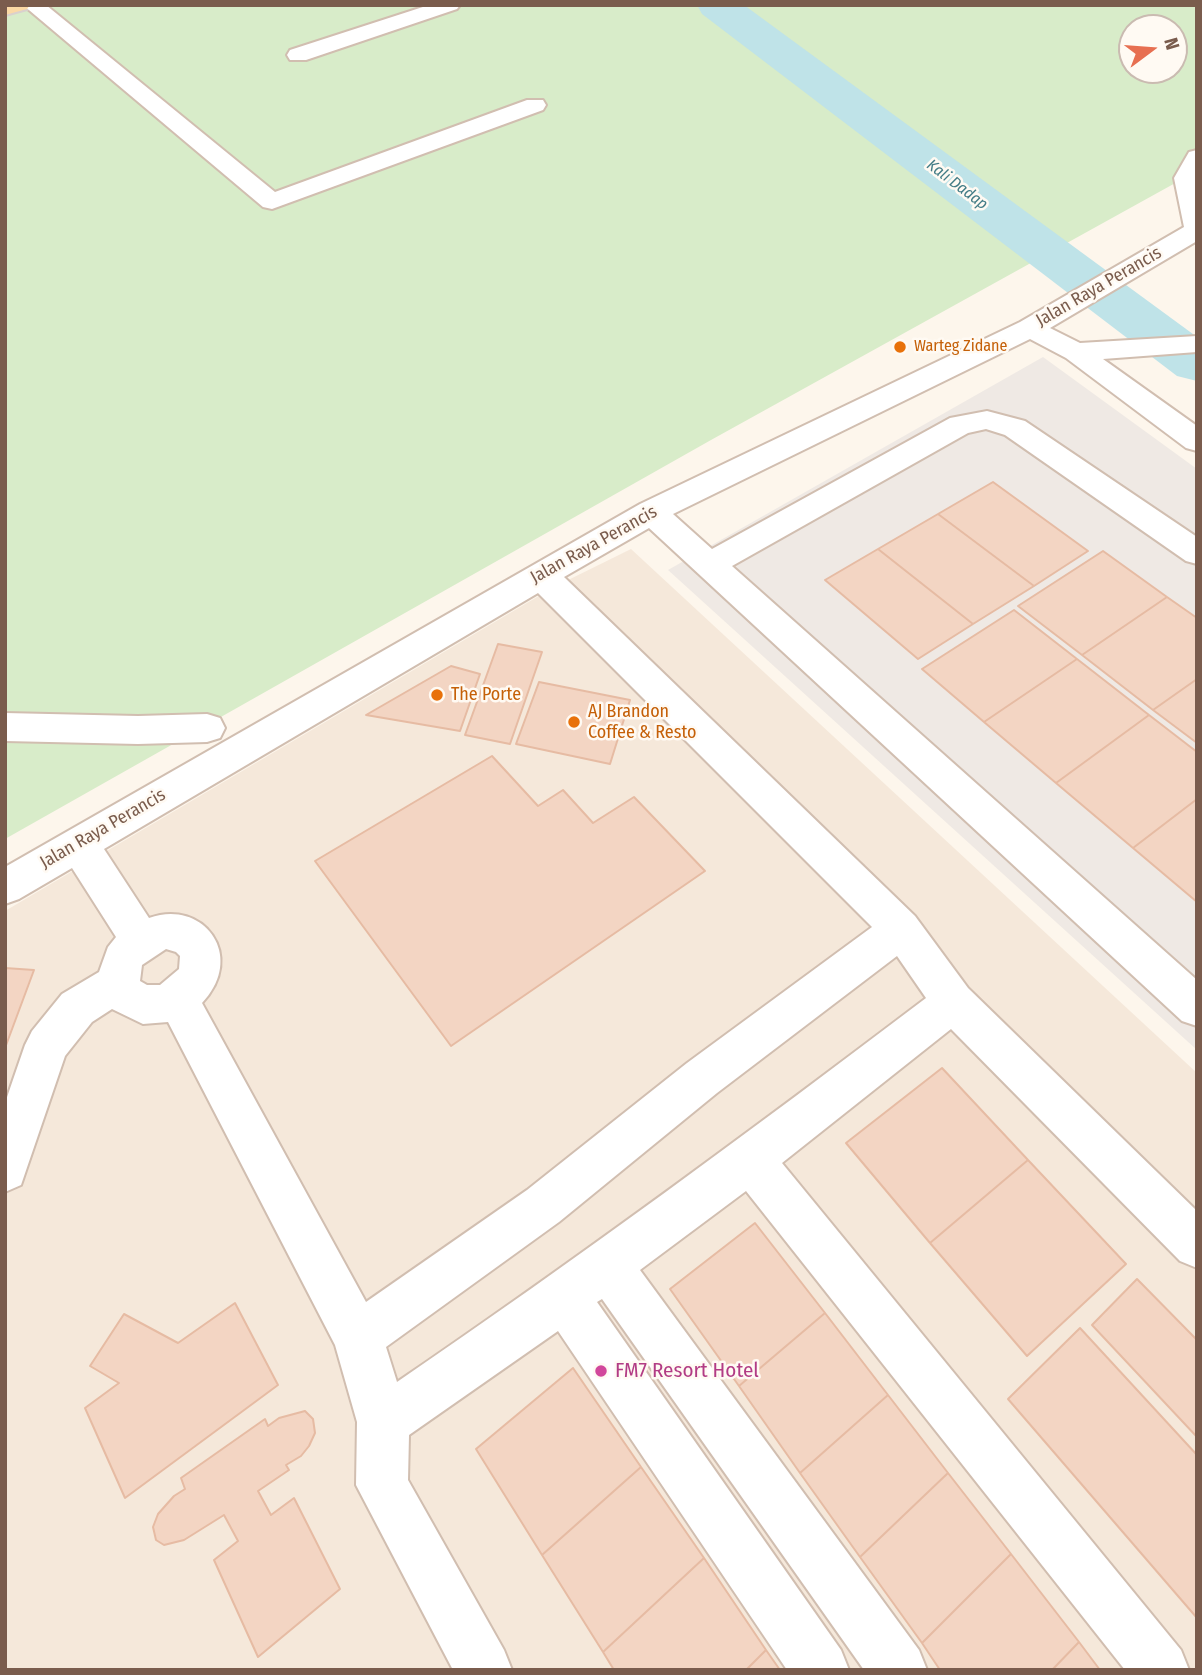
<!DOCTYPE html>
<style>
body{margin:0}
#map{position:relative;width:1202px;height:1675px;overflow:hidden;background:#fdf6ec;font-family:"Fira Sans Condensed",sans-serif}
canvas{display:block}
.frame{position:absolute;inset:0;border:7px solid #7a5c4d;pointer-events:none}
.north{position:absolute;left:1118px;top:14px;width:70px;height:70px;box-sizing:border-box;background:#fffaf3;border:2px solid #cabbb1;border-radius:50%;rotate:74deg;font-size:19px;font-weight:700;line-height:28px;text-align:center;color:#7a5c4d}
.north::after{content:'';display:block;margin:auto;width:24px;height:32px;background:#e76f51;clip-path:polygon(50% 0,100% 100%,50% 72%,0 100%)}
</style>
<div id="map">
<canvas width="1202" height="1675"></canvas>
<div class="frame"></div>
<div class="north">N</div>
</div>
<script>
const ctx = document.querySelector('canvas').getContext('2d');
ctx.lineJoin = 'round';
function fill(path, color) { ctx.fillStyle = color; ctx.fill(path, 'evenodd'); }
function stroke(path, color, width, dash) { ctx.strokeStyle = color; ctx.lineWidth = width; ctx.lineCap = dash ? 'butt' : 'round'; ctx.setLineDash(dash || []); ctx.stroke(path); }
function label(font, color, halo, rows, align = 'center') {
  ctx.font = font + ' "Fira Sans Condensed",sans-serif'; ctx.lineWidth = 5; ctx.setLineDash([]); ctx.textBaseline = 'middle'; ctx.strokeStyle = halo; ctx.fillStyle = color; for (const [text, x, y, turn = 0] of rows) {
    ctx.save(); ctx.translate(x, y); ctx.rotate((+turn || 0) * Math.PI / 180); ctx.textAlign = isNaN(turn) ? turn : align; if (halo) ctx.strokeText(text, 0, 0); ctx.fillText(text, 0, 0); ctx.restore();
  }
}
const residential = new Path2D(`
 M631 549 1197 1073V1670H5V911L554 587Z`);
const industrial = new Path2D(`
 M1043 357 1197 469V1050L668 570Z`);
const green = new Path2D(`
 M5 5H1197V171L711 440 5 839ZM1132 28H1174V70H1132Z`);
const river = new Path2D(`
 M697 5H744L1197 337V381L1177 376 702 14Z`);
const building = new Path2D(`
 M993 482 1088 551 1034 586 938 514Z
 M938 514 1034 586 973 624 878 549Z
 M878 549 973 624 918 659 825 580Z
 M1103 551 1167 597 1082 655 1018 606Z
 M1167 597 1197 618V679L1153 710 1082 655Z
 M1014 610 1077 659 984 722 922 669Z
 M498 644 542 652 510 744 465 735Z
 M1077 659 1149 715 1056 783 984 722Z
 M451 666 480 674 460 731 366 715Z
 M1197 679V743L1153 710Z
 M539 682 630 700 610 764 516 744Z
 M1149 715 1197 752V799L1133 848 1056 783Z
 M492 756 538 806 563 790 593 823 634 797 705 871 451 1046 315 861Z
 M1197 799V902L1133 848Z
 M5 968 34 970 5 1048Z
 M942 1068 1028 1160 930 1243 846 1143Z
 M1028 1160 1126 1264 1027 1356 930 1243Z
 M755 1223 825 1313 739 1386 670 1289Z
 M1137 1279 1197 1340V1437L1092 1325Z
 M235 1303 278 1385 125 1498 85 1408 119 1383 90 1366 124 1314 178 1343Z
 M825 1313 888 1395 800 1473 739 1386Z
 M1080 1328 1197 1455V1618L1008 1399Z
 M573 1368 641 1467 542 1555 476 1449Z
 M888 1395 948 1473 860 1557 800 1473Z
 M305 1411 313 1419 315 1433 309 1446 301 1456 286 1465 289 1470 258 1491 271 1515 294 1498 340 1589 258 1657 214 1560 238 1541 224 1515 184 1540 164 1545 156 1540 153 1527 158 1514 174 1496 185 1489 181 1478 265 1419 268 1426 279 1418Z
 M641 1467 704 1558 603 1652 542 1555Z
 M948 1473 1011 1554 922 1643 860 1557Z
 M1011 1554 1079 1642 1052 1670H940L922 1643Z
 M704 1558 766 1650 746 1670H614L603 1652Z
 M1079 1642 1100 1670H1052Z
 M766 1650 780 1670H746Z`);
const minor = new Path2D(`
 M23 5H46L275 192 527 100H543L546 105 543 110 272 209 263 207Z
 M429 5H460L457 9 306 60H290L287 55 290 50Z
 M1197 150V241L1050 328 1080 343 1197 336V352L1103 359 1197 426V451L1186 448 1066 358 1030 339 673 514 712 549 950 418 987 411 1025 421 1197 537V564L1186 561 1005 435 986 429 968 433 732 566 1197 980V1026L1182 1021 649 528 564 577 915 916 968 988 1197 1211V1268L1180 1261 951 1029 782 1163 1181 1650 1189 1670H1125L746 1191 640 1270 919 1650 927 1670H864L602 1299 597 1302 841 1650 849 1670H787L558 1331 409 1435 408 1480 504 1650 512 1670H453L356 1485 357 1422 335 1345 168 1022 143 1024 112 1009 92 1022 65 1056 21 1185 5 1192V1103L25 1045 32 1031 62 994 99 972 108 947 116 937 72 868 19 899 5 904V867L640 504 1020 322 1184 227 1174 178 1189 152ZM538 593 872 927 687 1063 527 1190 366 1302 202 1003C247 956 203 898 149 918L104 849ZM166 949 176 952 180 956 179 969 160 985H147L140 981 142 965ZM897 956 926 998C752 1130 577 1259 397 1382L386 1347 559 1222 717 1093Z
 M5 713 138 716 207 714 220 718 225 728 220 738 207 742 138 744 5 741Z`);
const major = new Path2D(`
 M5 5H30L27 9 5 15Z`);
const markers = [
 [900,347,7,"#e8710a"],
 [437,695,7,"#e8710a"],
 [574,722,7,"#e8710a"],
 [601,1371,7,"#d1479c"]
];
const farWaternames = [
 ["Kali Dadap",957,185,37]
];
const farFoodnames = [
 ["Warteg Zidane",914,347]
];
const streetNames = [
 ["Jalan Raya Perancis",1099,287,-30],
 ["Jalan Raya Perancis",594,545,-29],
 ["Jalan Raya Perancis",103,829,-30]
];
const foodNames = [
 ["The Porte",451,695],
 ["AJ Brandon",588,712],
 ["Coffee & Resto",588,733]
];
const nearHotelnames = [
 ["FM7 Resort Hotel",615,1371]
];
fill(residential, '#f5e8da');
fill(industrial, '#efe9e4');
fill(green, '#d8ecc9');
fill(river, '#bfe3e8');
fill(building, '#f3d5c3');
stroke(building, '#e6bba3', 2);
stroke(minor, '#d1beb0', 4);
stroke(major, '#dad1cd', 4);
fill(minor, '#fff');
fill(major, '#fbd9a5');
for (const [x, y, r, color] of markers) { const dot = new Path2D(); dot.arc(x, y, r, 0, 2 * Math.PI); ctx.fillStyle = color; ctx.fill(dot); stroke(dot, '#fffaf3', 2.5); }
label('italic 16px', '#437c86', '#fffaf3', farWaternames);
label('16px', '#c56008', '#fffaf3', farFoodnames, 'left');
label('18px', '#7a5c4d', '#fffaf3', streetNames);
label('18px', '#c56008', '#fffaf3', foodNames, 'left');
label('21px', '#b23c85', '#fffaf3', nearHotelnames, 'left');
</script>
